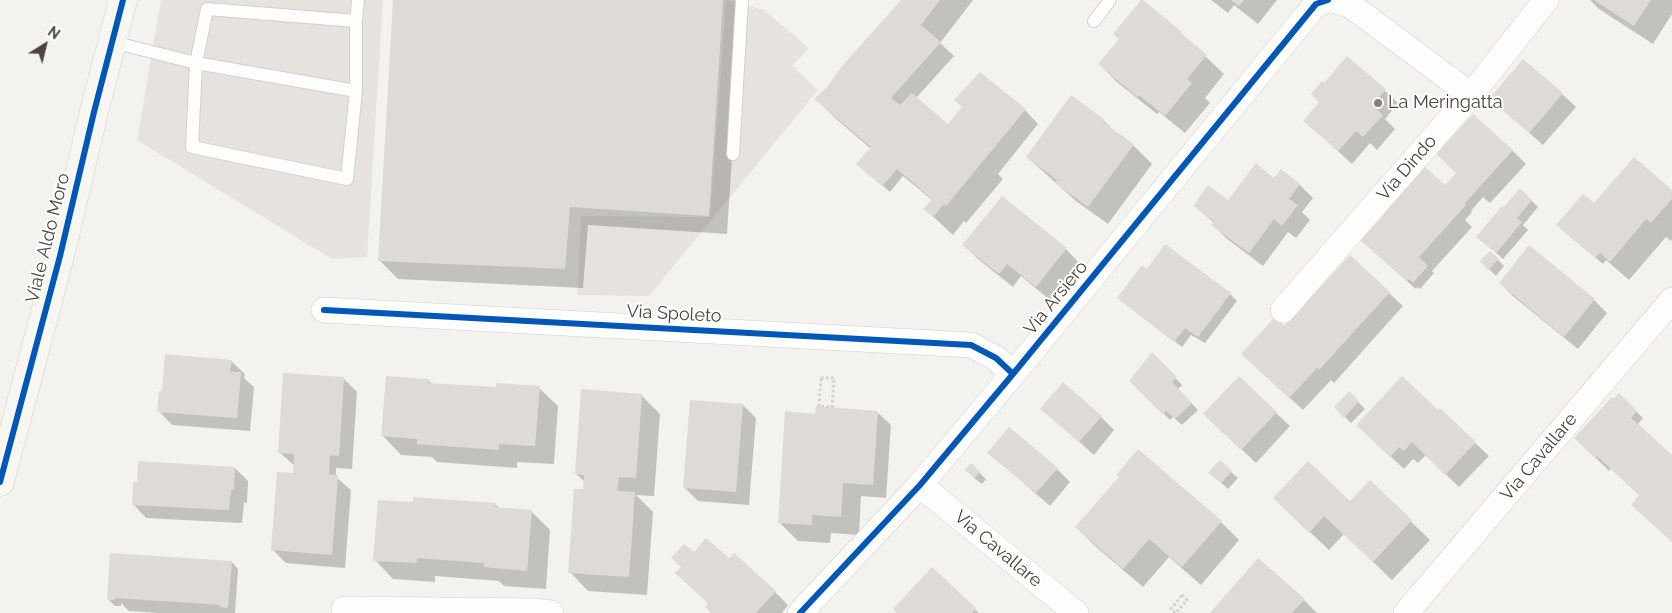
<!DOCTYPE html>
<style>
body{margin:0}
#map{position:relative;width:1672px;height:613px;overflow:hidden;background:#f4f2ee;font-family:Raleway,sans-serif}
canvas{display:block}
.north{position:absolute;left:20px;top:20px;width:50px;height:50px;-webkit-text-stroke:4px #fff;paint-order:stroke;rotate:36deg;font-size:14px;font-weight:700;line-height:20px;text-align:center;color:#4b4439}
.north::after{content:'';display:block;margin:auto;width:18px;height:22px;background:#4b4439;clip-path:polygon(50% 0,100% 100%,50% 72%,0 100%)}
</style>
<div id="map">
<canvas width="1672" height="613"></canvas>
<div class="north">N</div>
</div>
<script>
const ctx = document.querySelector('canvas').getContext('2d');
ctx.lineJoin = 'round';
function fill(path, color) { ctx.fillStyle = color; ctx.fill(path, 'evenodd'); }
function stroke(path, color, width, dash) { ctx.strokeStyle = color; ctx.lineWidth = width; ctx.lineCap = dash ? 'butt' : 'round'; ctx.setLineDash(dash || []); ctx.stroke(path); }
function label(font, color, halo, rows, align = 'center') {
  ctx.font = font + ' Raleway,sans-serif'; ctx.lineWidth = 4; ctx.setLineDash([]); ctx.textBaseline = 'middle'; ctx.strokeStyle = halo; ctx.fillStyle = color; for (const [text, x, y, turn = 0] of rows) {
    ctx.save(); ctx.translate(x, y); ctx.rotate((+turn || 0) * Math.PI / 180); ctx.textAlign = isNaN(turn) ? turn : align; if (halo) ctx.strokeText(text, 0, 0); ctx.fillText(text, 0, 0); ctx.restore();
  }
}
const parking = new Path2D(`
 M161 0H383L367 257 332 259 137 140Z
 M726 0 764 10 809 48 792 66 818 90 649 296 577 295 581 216 710 217Z`);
const shadow = new Path2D(`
 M394 0H742L727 234 588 225 583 288 398 279 379 260Z
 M902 0H973L940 43 954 56 916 98 948 126 963 108 1025 110 1038 124 998 174 1003 179 966 223 964 221 953 235 925 209 932 200 903 176 890 192 865 170 871 149 834 117 816 99 829 87Z
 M1211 0H1277L1258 24 1234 5 1228 13Z
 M1590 0H1672V14L1653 44 1599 9Z
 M1181 33 1224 74 1205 98 1210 103 1185 133 1159 112 1157 114 1118 83 1099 64 1120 39Z
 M1347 57 1398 103 1385 119 1395 129 1377 150 1370 143 1352 164 1305 121 1321 102Z
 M1562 94 1576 107 1543 145 1491 99Z
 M1104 121 1116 133 1133 145 1152 164 1108 224 1076 201 1027 157Z
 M1512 150 1526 164 1490 203 1483 197 1471 211 1472 212 1465 220 1472 227 1432 271 1434 273 1420 289 1417 287 1416 289 1374 252 1445 187Z
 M1275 179 1299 184 1313 198 1302 212 1310 220 1296 238 1288 232 1263 266 1226 238 1213 225 1214 223 1194 205 1228 202Z
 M1672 192V239L1671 241 1666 237 1629 280 1606 260 1603 264 1565 231 1595 205Z
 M1531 200 1538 207 1523 225 1528 230 1503 259 1485 243 1505 209Z
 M964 245 1066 249 1079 263 1050 300 1021 276 1013 287 978 259Z
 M1350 257 1403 306 1334 383 1331 380 1303 410 1256 367 1284 328Z
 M1498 260 1504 266 1496 276 1481 261Z
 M1147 270 1230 294 1237 301 1205 343 1191 335 1182 347 1119 298Z
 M1500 283 1594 300 1607 313 1578 349 1514 297Z
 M1152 354 1182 385 1178 389 1198 410 1182 425 1173 417 1170 420 1131 381Z
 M231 361 245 374 244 378 254 387 250 431 172 425 159 411Z
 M1239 378 1290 426 1256 463 1218 427Z
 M344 379 357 392 352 469 336 468V477L351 490 345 568 286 563 273 550 294 474 295 466 279 452Z
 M428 380 432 384 497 389 539 388 558 406 554 464 517 462V468L437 462 432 457 401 455 383 436Z
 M1349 393 1365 409 1351 423 1335 407Z
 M641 395 660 414 654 496 636 495 653 512 647 595 588 591 570 572 585 482 576 474Z
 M1619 395 1643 418 1638 424 1672 456V542L1640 496 1611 468 1609 471 1576 438 1623 410Z
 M743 405 756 418 749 505 698 501 685 488Z
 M1042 409 1101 417 1114 430 1094 455Z
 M1440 410 1489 456 1459 487 1426 455 1418 463 1413 459 1404 469 1371 438Z
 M877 412 891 425 886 498 861 496 859 535 831 533 830 543 798 541 779 522 816 414Z
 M971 465 986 479 982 484 973 477Z
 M235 468 248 481 247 503 244 502 242 523 146 518 133 504Z
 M1057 469 1070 482 1050 506 1012 473Z
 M1231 472 1238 478 1228 489 1210 473Z
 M1370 482 1430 540 1392 580 1344 534 1329 550 1293 516 1350 503Z
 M495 504 500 509 531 511 550 530 546 589 504 586 499 581 435 576V582L393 579 375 560Z
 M1221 522 1239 540 1201 585 1169 557 1143 587 1095 546 1076 527Z
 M694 554 729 560 775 592 788 605 782 613H712L709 604 676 573Z
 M232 562 238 569 235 613H159L129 611 121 603V606H115L108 599Z
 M932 568 979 613H899Z
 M1304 600 1317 613H1212Z`);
const building = new Path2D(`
 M393 0H723L709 216 570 207 565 269 378 261Z
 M901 0H940L921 25 941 42 891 98 900 105 912 93 948 124 962 107 954 100 980 72 1026 109 946 206 944 204 933 217 923 209 932 199 897 169 882 186 856 164 871 147 814 99 828 86 842 66Z
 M1141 0H1143L1182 32 1181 33 1207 55 1187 79 1192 83 1165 116 1139 95 1137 97 1098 64 1119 39 1113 34Z
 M1231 0H1244L1239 6Z
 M1594 0H1651L1634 26Z
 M1347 56 1386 89 1372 105 1383 115 1363 137 1356 131 1338 151 1303 121 1319 102 1311 94 1322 81 1324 83Z
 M1523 59 1563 93 1529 133 1489 99Z
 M1071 95 1105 120 1103 122 1134 144 1088 207 1055 183 1057 180 1026 157Z
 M1473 114 1513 150 1465 203 1466 205 1419 257 1428 266 1413 283 1409 279 1407 281 1359 239 1424 166 1445 185 1456 173 1436 154Z
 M1634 157 1672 190V199L1651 223 1646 219 1610 262 1600 253 1595 258 1556 225 1583 194 1594 203Z
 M1256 163 1274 178 1281 169 1300 184 1289 199 1298 205 1282 226 1274 219 1249 253 1211 225 1214 221 1193 206 1208 185 1228 200Z
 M1520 188 1532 200 1517 218 1522 222 1496 253 1476 237 1502 206 1504 207Z
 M1002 196 1067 248 1036 287 1007 264 999 274 962 245Z
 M1165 244 1231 293 1198 337 1185 328 1174 342 1117 298 1142 265 1147 269Z
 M1529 245 1595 299 1564 337 1499 283Z
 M1490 251 1499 259 1488 270 1480 261Z
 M1350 255 1390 292 1319 370 1317 368 1289 398 1241 354 1275 317 1284 326Z
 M1152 352 1177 377 1172 382 1192 403 1175 419 1166 411 1162 414 1129 381Z
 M165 354 232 360 230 372H241L237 418 157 412 159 391H162Z
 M283 373 344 377 339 456 330 455 329 474 338 475 332 555 271 550 277 472 293 473 294 454 278 453Z
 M386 376 429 379 428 383 496 387V383L540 386 535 446 499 444V450L417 444V439L381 436Z
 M1239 376 1277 412 1241 450 1203 414Z
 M1402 376 1438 410 1440 408 1476 442 1445 475 1412 442 1404 451 1399 447 1390 457 1356 425Z
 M1063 382 1102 416 1079 442 1040 409Z
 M581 389 642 394 636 478 619 477 617 491 635 492 629 577 568 573 574 489H583L584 475 575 474Z
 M1349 391 1359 401 1344 418 1334 407Z
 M1619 393 1637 411 1631 418 1672 455V542L1631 505 1639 495 1597 456 1595 458 1574 438 1612 397 1613 399Z
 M690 400 743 404 736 492 683 488Z
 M816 406 878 411 873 485 843 483 841 517 812 515V525L778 523 785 411 815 414Z
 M1009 427 1058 468 1036 493 987 453Z
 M1138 449 1222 521 1182 567 1149 539 1123 569 1075 527 1119 477 1116 475Z
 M1220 460 1232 471 1221 483 1208 473Z
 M138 461 235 467 234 490H231L229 510 132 505 133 482H137Z
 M1308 461 1350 501 1370 480 1412 520 1373 562 1324 516 1309 533 1273 498Z
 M971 463 980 471 975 478 965 470Z
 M413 497 496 503 495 507 532 510 527 571 484 567V563L417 558V563L373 561 378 500 413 502Z
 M706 538 729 558 734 553 776 591 756 613H711L705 607 708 603 675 573 681 567 671 558 684 544 694 552Z
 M110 553 232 561 228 608 220 607V605L193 603 115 598V600H107Z
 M1258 558 1305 599 1292 613H1210Z
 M932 567 976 608 972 613H897L893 609Z`);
const path = new Path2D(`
 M821 378H834L832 407 819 406Z
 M1182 595 1187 600 1176 613 1171 609Z`);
const service = new Path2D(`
 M356 21V91L347 179 192 147 196 63 356 91
 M1094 21 1110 0
 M112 42 196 63 207 9 356 21 358 0
 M733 154 742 0`);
const minor = new Path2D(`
 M1332 0 1350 5 1471 95
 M324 310 971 345 996 358 1013 374
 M1283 310 1471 95 1546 0
 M920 485 1076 613
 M344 613V609L534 611 551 613
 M800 613 920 485 1013 374 1316 4 1328 0
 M1406 613 1672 300`);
const secondary = new Path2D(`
 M0 482 60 256 94 112 123 0`);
const cycleway = new Path2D(`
 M324 310 971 345 996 358 1013 374
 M0 482 60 256 94 112 123 0
 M800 613 920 485 1013 374 1316 4 1328 0`);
const markers = [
 [1378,103,5,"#868178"]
];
const poiNames = [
 ["La Meringatta",1388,103]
];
const streetNames = [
 ["Via Dindo",1407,168,-49],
 ["Viale Aldo Moro",48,238,-76],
 ["Via Arsiero",1056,298,-51],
 ["Via Spoleto",674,314,3],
 ["Via Cavallare",1539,457,-50],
 ["Via Cavallare",998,549,40]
];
fill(parking, '#e6e3df');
fill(shadow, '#0003');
fill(building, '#dedbd6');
stroke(service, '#d2d0cb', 14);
stroke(minor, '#d2d0cb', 26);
stroke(secondary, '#d3cfc5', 29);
stroke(path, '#d3d2cc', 3, [2.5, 2.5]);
stroke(service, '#fdfdfc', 12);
stroke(minor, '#fdfdfc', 25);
stroke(secondary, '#f7f6f1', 28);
stroke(cycleway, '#0057b8', 6);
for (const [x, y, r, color] of markers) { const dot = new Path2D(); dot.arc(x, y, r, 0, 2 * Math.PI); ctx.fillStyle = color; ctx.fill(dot); stroke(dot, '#fff', 2); }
label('18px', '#4b4439', '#fff', poiNames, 'left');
label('18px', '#4b4439', '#fff', streetNames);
</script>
